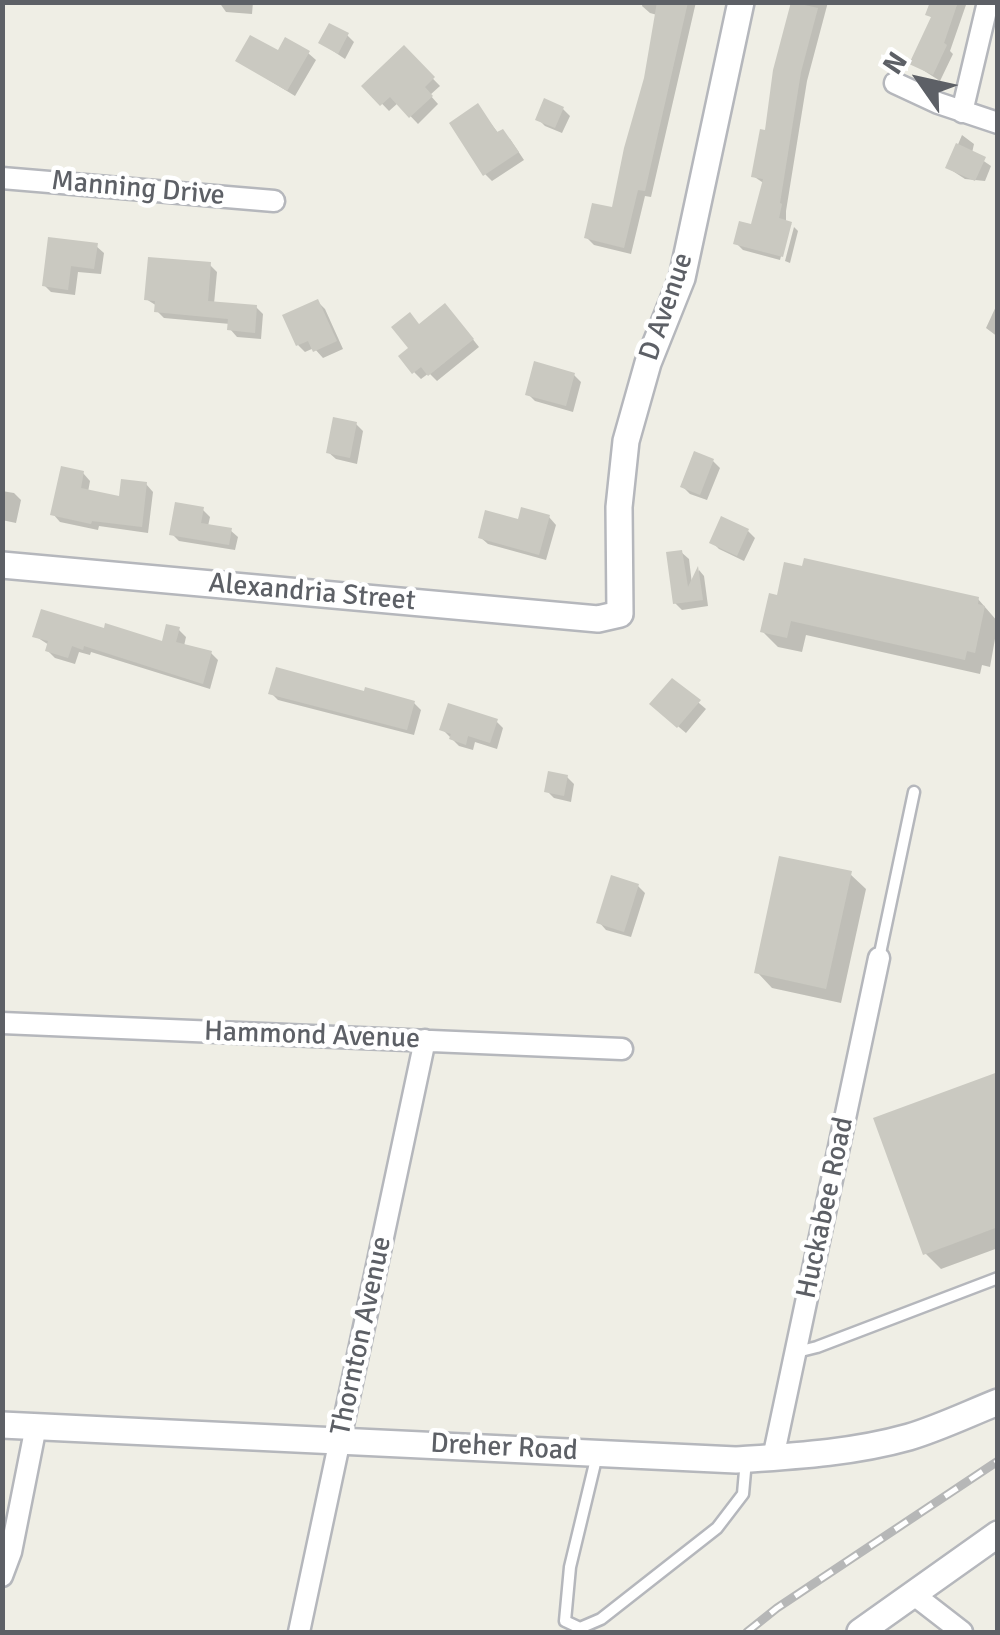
<!DOCTYPE html>
<style>
body{margin:0}
#map{position:relative;width:1000px;height:1635px;overflow:hidden;background:#efeee5;font-family:Signika,sans-serif}
canvas{display:block}
.frame{position:absolute;inset:0;border:5px solid #5d6066;pointer-events:none}
.north{position:absolute;left:870px;top:30px;width:100px;height:100px;-webkit-text-stroke:8px #fff;paint-order:stroke;rotate:304deg;font-size:28px;font-weight:700;line-height:40px;text-align:center;color:#5d6066}
.north::after{content:'';display:block;margin:auto;width:35px;height:45px;background:#5d6066;clip-path:polygon(50% 0,100% 100%,50% 72%,0 100%)}
</style>
<div id="map">
<canvas width="1000" height="1635"></canvas>
<div class="frame"></div>
<div class="north">N</div>
</div>
<script>
const ctx = document.querySelector('canvas').getContext('2d');
ctx.lineJoin = 'round';
function fill(path, color) { ctx.fillStyle = color; ctx.fill(path, 'evenodd'); }
function stroke(path, color, width, dash) { ctx.strokeStyle = color; ctx.lineWidth = width; ctx.lineCap = dash ? 'butt' : 'round'; ctx.setLineDash(dash || []); ctx.stroke(path); }
function label(font, color, halo, rows, align = 'center') {
  ctx.font = font + ' Signika,sans-serif'; ctx.lineWidth = 9; ctx.setLineDash([]); ctx.textBaseline = 'middle'; ctx.strokeStyle = halo; ctx.fillStyle = color; for (const [text, x, y, turn = 0] of rows) {
    ctx.save(); ctx.translate(x, y); ctx.rotate((+turn || 0) * Math.PI / 180); ctx.textAlign = isNaN(turn) ? turn : align; if (halo) ctx.strokeText(text, 0, 0); ctx.fillText(text, 0, 0); ctx.restore();
  }
}
const shadow = new Path2D(`
 M219 2H253L252 14 226 12Z
 M643 2H696L651 197 645 196 631 254 594 245 586 237 614 210 646 79 657 15 650 13 642 6Z
 M792 2H828L807 81 786 211V223L792 225H789L780 260 743 250 736 243 753 227 765 184 753 176 767 133Z
 M932 2H967L950 51 953 54 940 81 912 63 933 19 928 14Z
 M347 35 354 42 345 59 321 43Z
 M404 49 440 86 430 95 438 104 418 124 398 103 389 111 365 86Z
 M308 53 316 60 295 96 238 61 278 54Z
 M478 107 499 134 510 139 524 160 492 181 485 174Z
 M563 109 570 116 562 133 545 126 538 119Z
 M962 135 974 144 972 153 991 166 985 181 965 179 948 168Z
 M794 227 798 231 790 263 785 261Z
 M96 246 104 253 101 274 78 272 75 295 51 292 44 285Z
 M210 265 217 272 214 304 256 307 263 314 261 339 237 337 230 329V324L164 318 157 311V306L146 299Z
 M318 302 325 309 343 349 323 358 314 348 305 352 298 345Z
 M998 302V337L986 328Z
 M452 313 479 347 437 381 429 373 421 379 414 372 411 349 420 326Z
 M574 375 581 382 573 412 535 401 528 394Z
 M356 424 363 431 357 464 336 459 328 452Z
 M713 461 720 468 707 500 690 494 683 487Z
 M83 473 90 481 88 492 121 499 146 484 153 492 148 533 99 526 98 530 60 522 53 514Z
 M2 491 14 493 21 500 16 523 2 520Z
 M202 509 210 517 208 526 230 530 238 537 235 550 179 541 172 534Z
 M549 517 556 525 546 560 488 544 480 537Z
 M748 531 755 538 744 561 719 549 712 542Z
 M681 552 689 559 692 584 699 570 704 576 708 606 682 610 675 603Z
 M771 596 978 599 998 622 990 667 982 665 980 674 806 635 802 652 778 647 763 632Z
 M179 630 186 637 184 646 211 653 218 660 210 689 91 652 90 655 79 652 75 664 55 658 48 651 49 645 35 636 163 644Z
 M673 681 706 709 686 733 660 711Z
 M271 693 365 694 414 703 421 710 414 735 278 700Z
 M496 721 503 728 497 749 475 742 473 750 459 746 442 729Z
 M567 777 574 784 571 802 554 798 547 791Z
 M850 874 866 889 841 1003 772 988 757 972Z
 M638 886 645 893 631 937 606 930 599 922Z
 M998 1074V1248L941 1269 925 1253Z`);
const building = new Path2D(`
 M657 2H688L645 191 638 190 624 248 584 238 592 203 612 207 624 148 644 78Z
 M791 2 818 8 801 72 780 203 782 204 779 218 792 222 783 257 733 244 739 221 751 224 763 179 751 177 760 129 765 130 773 70Z
 M930 2H958L944 43 947 45 933 75 909 64 931 17 925 15Z
 M329 23 349 33 338 54 318 43Z
 M250 35 278 50 285 37 310 51 287 91 235 61Z
 M404 45 435 77 425 87 433 96 409 118 390 97 380 106 361 86Z
 M544 98 564 107 555 128 535 120Z
 M478 103 497 132 503 129 519 152 483 176 449 123Z
 M956 143 986 157 975 181 945 168Z
 M48 237 98 243 94 269 71 266 68 290 42 286Z
 M148 257 211 262 208 301 257 305 255 333 227 330 228 319 154 312 155 301 144 300Z
 M318 299 337 341 313 352 308 341 296 346 282 315Z
 M445 303 474 339 428 376 421 367 412 374 398 356 408 348 391 327 410 312 419 324Z
 M534 361 575 373 566 406 525 395Z
 M333 417 357 422 350 458 326 453Z
 M694 451 714 459 700 495 680 487Z
 M61 466 84 471 81 488 119 496 121 479 147 482 142 527 92 521 91 524 50 515Z
 M175 502 204 507 201 523 232 528 229 545 169 535Z
 M521 507 550 515 539 555 478 538 485 510 518 519Z
 M721 516 749 529 737 556 709 543Z
 M682 550 688 587 698 566 703 600 673 604 666 552Z
 M804 558 979 597 978 604 985 606 975 653 967 651 965 660 791 621 787 638 760 632 769 593 777 595 784 562 802 566Z
 M41 609 104 628 105 623 162 641 166 624 180 627 176 642 212 651 203 684 84 646 83 650 72 646 68 658 45 651 48 641 32 637Z
 M276 667 364 691 365 687 415 701 407 730 268 694Z
 M672 678 701 700 677 728 649 704Z
 M448 703 498 719 490 743 468 736 466 745 449 739 451 734 439 730Z
 M548 771 568 775 564 796 544 792Z
 M779 856 852 871 826 989 754 973Z
 M611 875 639 884 624 932 596 923Z
 M998 1072V1227L923 1255 873 1118Z`);
const service = new Path2D(`
 M879 958 914 792
 M797 1352 817 1347 998 1278
 M597 1455 570 1567 565 1621 580 1628 601 1619 717 1528 743 1494 746 1460`);
const minor = new Path2D(`
 M895 83 938 103 998 123
 M962 112 988 2
 M2 178 274 201
 M2 1023 622 1049
 M773 1458 879 958
 M2 1576 11 1552 36 1426
 M913 1594 962 1632
 M299 1632 425 1040`);
const tertiary = new Path2D(`
 M2 565 598 619 620 614 619 507 626 441 648 363 682 278 741 2
 M2 1425 736 1460C795 1456 852 1453 909 1437 939 1428 968 1414 998 1402
 M860 1632 998 1534`);
const rail = new Path2D(`
 M747 1632 777 1608 998 1461`);
const streetNames = [
 ["Manning Drive",138,189,5],
 ["D Avenue",667,307,-71],
 ["Alexandria Street",312,593,5],
 ["Hammond Avenue",312,1036,2],
 ["Huckabee Road",826,1208,-78],
 ["Thornton Avenue",362,1336,-78],
 ["Dreher Road",504,1448,3]
];
fill(shadow, '#0003');
fill(building, '#cac9c1');
stroke(service, '#b5b7bc', 15);
stroke(minor, '#b5b7bc', 25);
stroke(tertiary, '#b5b7bc', 30);
stroke(service, '#fff', 10);
stroke(minor, '#fff', 20);
stroke(tertiary, '#fff', 25);
stroke(rail, '#b6b7b7', 9);
stroke(rail, '#fff', 5, [15]);
label('28px', '#5d6066', '#fff', streetNames);
</script>
